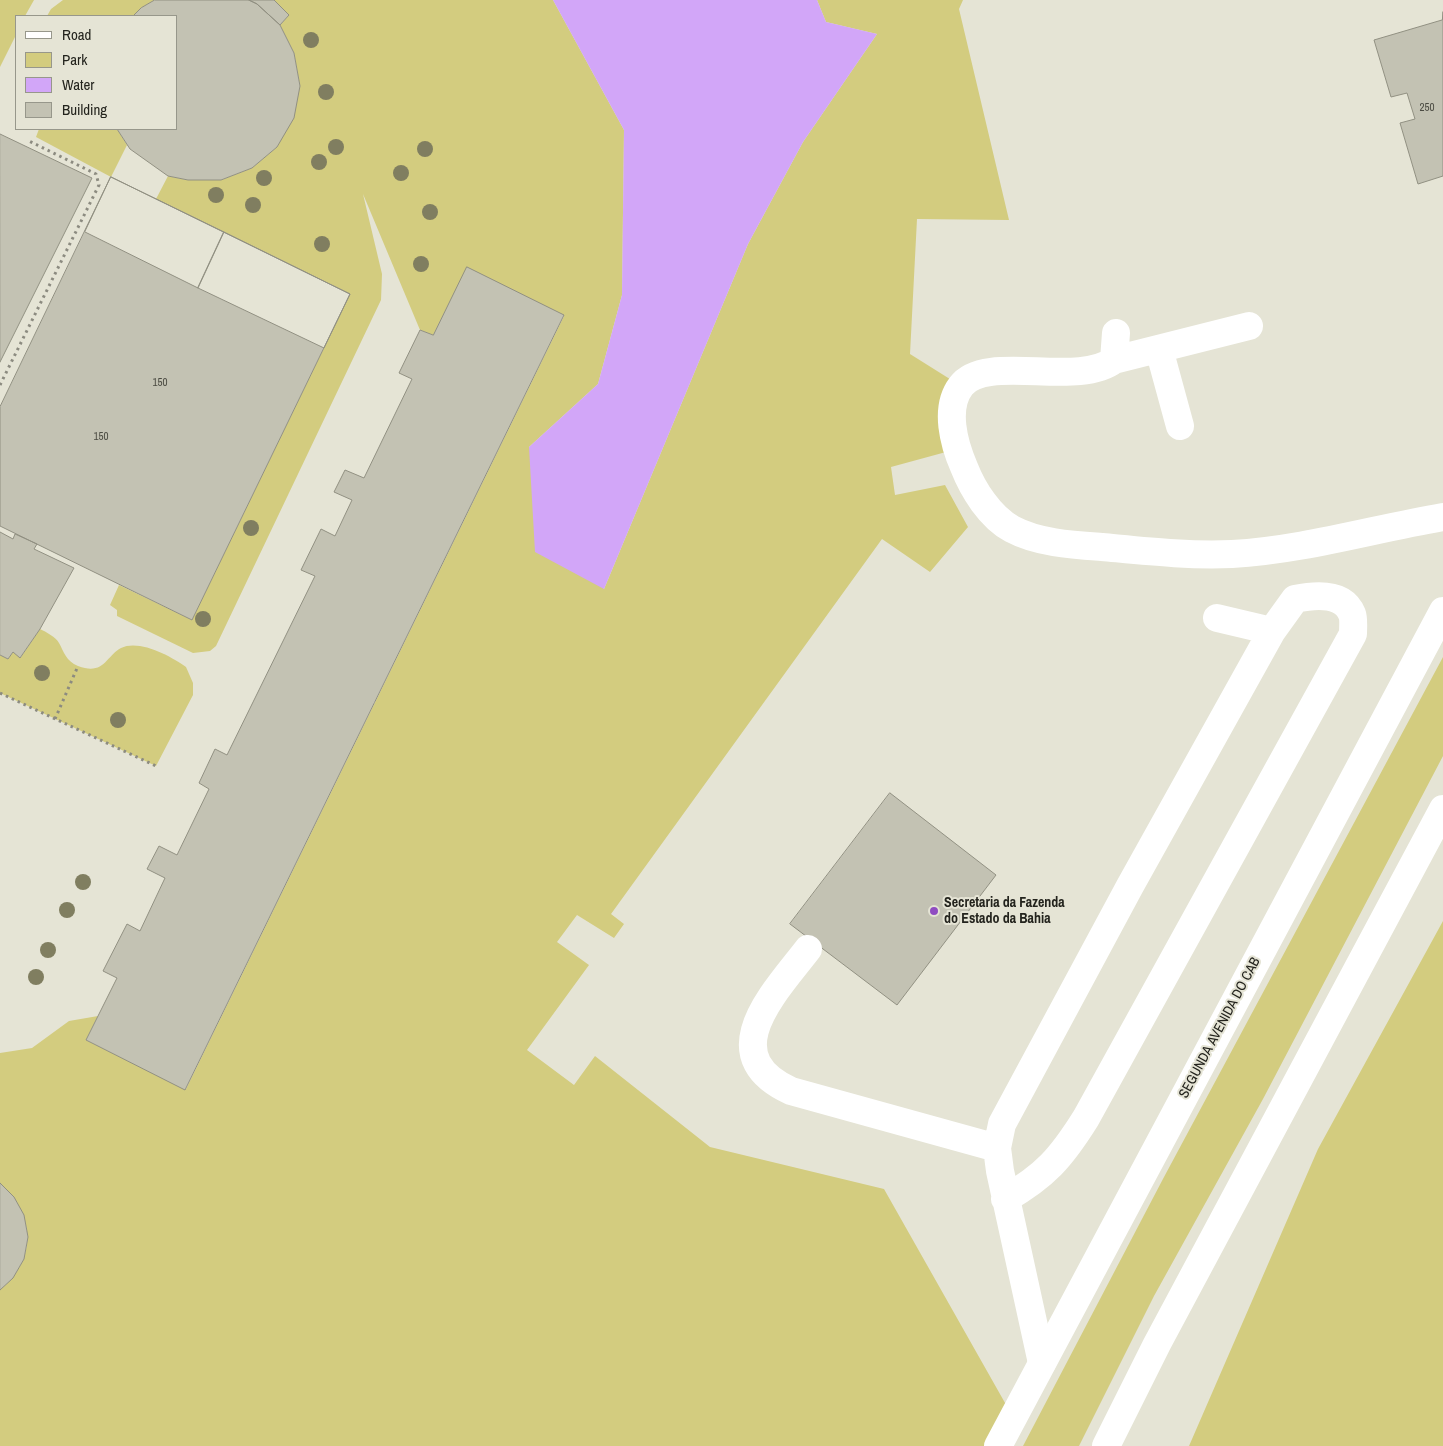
<!DOCTYPE html>
<style>
body{margin:0}
#map{position:relative;width:1443px;height:1446px;overflow:hidden;background:#e5e4d5;font-family:"Archivo Narrow",sans-serif}
canvas{display:block}
.legend{position:absolute;left:15px;top:15px;width:162px;height:115px;box-sizing:border-box;background:#e5e4d5;border:1px solid #97978b;margin:0;padding:6px 9px;list-style:none;font-size:15px;color:#23231d}
.legend li{display:flex;align-items:center;gap:10px;height:25px}
.legend b{width:25px;border:1px solid #97978b}
</style>
<div id="map">
<canvas width="1443" height="1446"></canvas>
<ul class="legend">
<li><b style="height:6px;background:#fff"></b>Road</li>
<li><b style="height:14px;background:#d3cc7f"></b>Park</li>
<li><b style="height:14px;background:#d2a6f8"></b>Water</li>
<li><b style="height:14px;background:#c3c2b3"></b>Building</li>
</ul>
</div>
<script>
const ctx = document.querySelector('canvas').getContext('2d');
ctx.lineJoin = 'round';
function fill(path, color) { ctx.fillStyle = color; ctx.fill(path, 'evenodd'); }
function stroke(path, color, width, dash) { ctx.strokeStyle = color; ctx.lineWidth = width; ctx.lineCap = dash ? 'butt' : 'round'; ctx.setLineDash(dash || []); ctx.stroke(path); }
function label(font, color, halo, rows, align = 'center') {
  ctx.font = font + ' "Archivo Narrow",sans-serif'; ctx.lineWidth = 4; ctx.setLineDash([]); ctx.textBaseline = 'middle'; ctx.strokeStyle = halo; ctx.fillStyle = color; for (const [text, x, y, turn = 0] of rows) {
    ctx.save(); ctx.translate(x, y); ctx.rotate((+turn || 0) * Math.PI / 180); ctx.textAlign = isNaN(turn) ? turn : align; if (halo) ctx.strokeText(text, 0, 0); ctx.fillText(text, 0, 0); ctx.restore();
  }
}
const green = new Path2D(`
 M0 0H34L25 16H16V35L0 67Z
 M63 0H155L141 8 133 16H47L51 9Z
 M274 0H553L624 130 622 295 598 384 529 447 604 589 748 244 803 142 877 34 826 22 817 0H963L959 9 1009 220 917 219 910 354 961 386 957 449 891 467 895 495 945 485 968 527 930 572 882 539 611 914 624 924 614 938 577 915 557 942 589 965 527 1050 574 1085 595 1056 710 1147 884 1189 1013 1417 998 1446H0V1290C38 1257 35 1217 0 1183V1053L32 1048 69 1021 98 1016 86 1040 186 1089 564 316 433 335 420 330 363 194 382 274 381 300 216 646 210 651 193 653 117 616V610L110 605 119 585 192 620 350 294 156 199 168 176 188 180H221L252 168 277 147 300 86 294 53 280 25 289 15Z
 M39 129H117L127 145 111 177 36 137Z
 M40 629C46 632 56 637 59 643 64 652 66 661 78 666 104 676 106 656 121 648 139 639 171 656 186 667L193 683V695L156 766 0 693V655L8 659 13 652 21 657Z
 M1443 657V756L1263 1099 1154 1296 1079 1446H1023L1164 1177Z
 M1443 921V1446H1189L1318 1149Z`);
const water = new Path2D(`
 M553 0H817L826 22 877 34 803 142 748 244 604 589 535 552 529 447 598 384 622 295 624 130Z`);
const building = new Path2D(`
 M155 0H249L257 4 280 25 294 53 300 86 294 118 277 147 252 168 221 180H188L168 176 130 149 117 129H176V16H133L141 8Z
 M249 0H274L289 15 280 25 257 4Z
 M1443 12V176L1418 184 1400 123 1415 119 1407 93 1391 97 1374 40 1442 20Z
 M0 134 92 178 0 362Z
 M111 177 350 294 192 620 0 526V407Z
 M111 177 224 232 198 288 85 232Z
 M224 232 350 294 324 348 198 288Z
 M467 267 564 315 185 1090 86 1040 117 978 103 971 127 924 140 931 165 878 147 869 159 846 177 855 209 789 199 783 215 749 227 755 315 576 301 570 321 529 335 536 352 500 334 492 345 470 364 478 412 379 399 373 420 330 433 335Z
 M0 532 13 539 15 534 37 544 34 549 74 568 40 629 20 658 13 652 8 659 0 655Z
 M890 793 996 875 897 1005 790 924Z
 M0 1183 14 1197 24 1215 28 1237 24 1259 13 1278 0 1290Z`);
const path = new Path2D(`
 M0 385 99 185 96 174 27 140
 M0 693 156 766
 M55 719 78 666`);
const minor = new Path2D(`
 M1116 333 1114 360C1078 388 985 353 961 386 944 408 954 444 964 467 973 490 990 517 1012 529 1038 543 1073 545 1102 547 1145 551 1189 556 1232 554 1303 550 1373 529 1443 517
 M1159 349 1180 426
 M1114 360 1249 326
 M1217 618 1272 631
 M808 949C775 992 712 1055 791 1091L997 1148
 M1005 1199C1045 1176 1061 1158 1086 1118L1353 634C1353 628 1354 619 1352 614 1343 592 1314 595 1295 599L1272 631 1130 886 1002 1124 997 1148 1000 1171 1042 1363`);
const major = new Path2D(`
 M998 1446 1443 611
 M1106 1446 1157 1344 1443 809`);
const trees = [
 [311,40],
 [326,92],
 [336,147],
 [425,149],
 [319,162],
 [401,173],
 [264,178],
 [216,195],
 [253,205],
 [430,212],
 [322,244],
 [421,264],
 [251,528],
 [203,619],
 [42,673],
 [118,720],
 [83,882],
 [67,910],
 [48,950],
 [36,977]
];
const markers = [
 [934,911,5,"#8f4cc1"]
];
const numberNames = [
 ["250",1427,108],
 ["150",160,383],
 ["150",101,437]
];
const poiNames = [
 ["Secretaria da Fazenda",944,903],
 ["do Estado da Bahia",944,919]
];
const streetNames = [
 ["SEGUNDA AVENIDA DO CAB",1220,1028,-62]
];
fill(green, '#d3cc7f');
fill(water, '#d2a6f8');
fill(building, '#c3c2b3');
stroke(building, '#919082', 1);
stroke(path, '#8c8b80', 3, [2.5, 4]);
stroke(minor, '#fff', 28);
stroke(major, '#fff', 28);
ctx.fillStyle = '#807e60';
for (const [x, y] of trees) { ctx.beginPath(); ctx.arc(x, y, 8, 0, 2 * Math.PI); ctx.fill(); }
for (const [x, y, r, color] of markers) { const dot = new Path2D(); dot.arc(x, y, r, 0, 2 * Math.PI); ctx.fillStyle = color; ctx.fill(dot); stroke(dot, '#e5e4d5', 2); }
label('11px', '#4b4b42', null, numberNames);
label('bold 14px', '#23231d', '#e5e4d5', poiNames, 'left');
label('14px', '#23231d', '#e5e4d5', streetNames);
</script>
